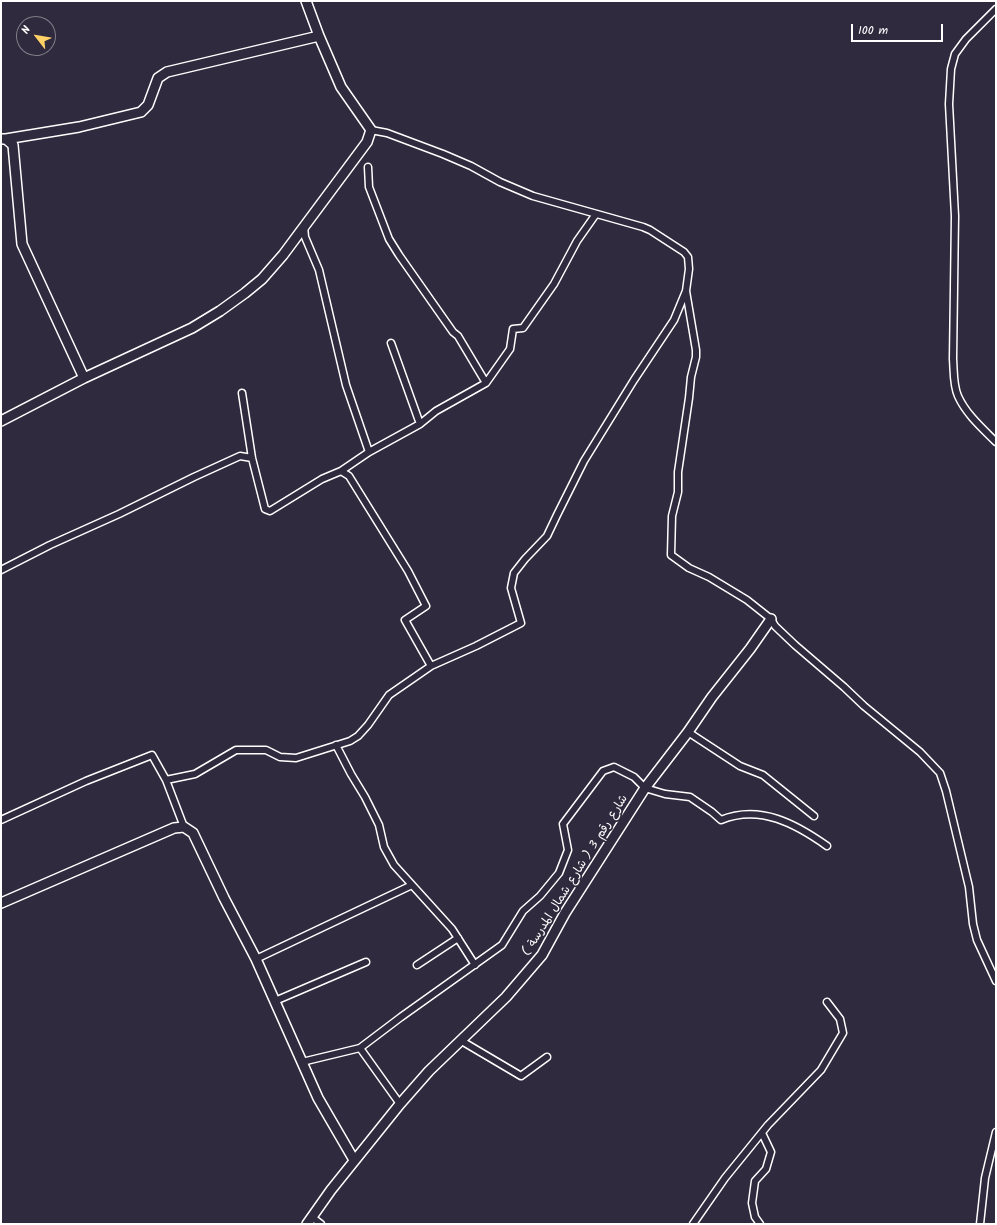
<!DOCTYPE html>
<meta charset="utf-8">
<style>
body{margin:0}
#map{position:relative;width:997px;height:1225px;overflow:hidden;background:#2f2a3d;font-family:Kalam,sans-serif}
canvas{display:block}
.frame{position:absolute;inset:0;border:2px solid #fff;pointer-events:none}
.north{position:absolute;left:16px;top:16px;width:40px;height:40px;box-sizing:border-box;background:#2f2a3d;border:1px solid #827f8b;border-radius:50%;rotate:301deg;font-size:11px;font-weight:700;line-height:16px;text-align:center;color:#fff}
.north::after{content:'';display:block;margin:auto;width:14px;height:18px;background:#ffd166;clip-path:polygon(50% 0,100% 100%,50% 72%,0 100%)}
.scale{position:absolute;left:851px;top:24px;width:92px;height:18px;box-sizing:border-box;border:2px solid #fff;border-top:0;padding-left:5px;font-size:12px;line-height:14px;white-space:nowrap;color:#fff;-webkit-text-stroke:3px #2f2a3d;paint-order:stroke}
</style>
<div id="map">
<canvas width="997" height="1225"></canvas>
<div class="frame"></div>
<div class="north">N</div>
<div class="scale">100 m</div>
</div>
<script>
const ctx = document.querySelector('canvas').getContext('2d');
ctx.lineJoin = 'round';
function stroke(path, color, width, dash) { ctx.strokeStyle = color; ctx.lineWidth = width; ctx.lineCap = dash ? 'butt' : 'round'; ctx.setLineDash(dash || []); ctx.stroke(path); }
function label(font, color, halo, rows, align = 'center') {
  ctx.font = font + ' Kalam,"Playpen Sans Arabic",sans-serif'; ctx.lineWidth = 3.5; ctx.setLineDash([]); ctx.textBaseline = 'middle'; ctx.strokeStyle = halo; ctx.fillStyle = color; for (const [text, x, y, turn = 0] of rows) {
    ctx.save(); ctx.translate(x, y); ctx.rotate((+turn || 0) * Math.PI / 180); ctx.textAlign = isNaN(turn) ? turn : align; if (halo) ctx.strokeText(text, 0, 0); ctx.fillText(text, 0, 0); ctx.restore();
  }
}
const street = new Path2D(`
 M996 9 966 39 955 54 951 69 949 104 955 216 953 359C954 371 953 385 958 396 966 414 982 428 996 442
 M371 130 387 133 443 154 471 166 500 182 533 196 643 227 650 230 684 252 688 257 689 269 686 291 696 350V357L691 377 689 398 678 472V492L672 516 671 555 689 568 709 577 747 600 771 619 775 626 795 645 844 687 864 706 920 752 940 773 946 791 969 887 973 924 977 940 996 981
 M368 167 369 187 389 239 399 255 453 332 458 336 486 383
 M304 226 305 237 319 270 346 385 369 452
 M391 343 420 424
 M242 393 252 458 265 509 270 511 322 479 341 471 349 476 408 571 426 606 405 620 431 666
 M341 471 369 452 420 424 436 411 486 383 510 349 513 329 523 328 554 284 577 241 596 214
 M1 570 50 545 119 514 194 477 240 456 252 458
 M688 732 740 766 763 775 814 816
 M336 745 351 774 365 797 379 825 384 847 394 865 452 929 475 965
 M166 780 184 827
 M1 820 86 781 152 755 166 780 195 774 236 750H266L280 757 296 758 350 741 358 736 368 725 389 695 431 666 476 646 521 623 511 588 514 573 525 559 547 536 557 515 584 461 634 380 674 320 686 291
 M256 959 412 885
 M417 965 458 938
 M275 1001 366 962
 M460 1040 521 1076 547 1057
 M360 1048 400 1104
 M302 1062 360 1048 401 1017 502 945 523 911 540 896 559 873 568 850 563 824 603 771 614 767 634 777 645 788 665 794 690 797 712 812 721 820C760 804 796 824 827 846
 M312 1217 321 1224
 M693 1224 725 1178 768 1125 821 1070 843 1033 840 1019 827 1002
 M760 1224 755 1217 752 1203 755 1181 766 1169 771 1152 762 1133
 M980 1224 985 1178 996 1132`);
const secondary = new Path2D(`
 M3 139H6L13 145 22 244 84 378
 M6 139 79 127 141 112 148 105 158 78 167 72 319 36
 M1 421 84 378 192 328 220 311 245 293 262 279 283 255 367 142 371 130 341 87 319 36 306 1
 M1 903 174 828 184 827 193 833 224 898 256 959 318 1098 354 1160
 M307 1224 331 1190 400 1104 429 1071 506 997 542 955 565 913 645 788 688 732 712 697 750 649 771 619`);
const streetNames = [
 ["شارع رقم 3 ( شارع شمال المدرسة )",576,876,-58]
];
stroke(street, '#fff', 9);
stroke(secondary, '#fff', 12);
stroke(street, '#2f2a3d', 6);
stroke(secondary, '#2f2a3d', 9);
label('12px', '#fff', '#2f2a3d', streetNames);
</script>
